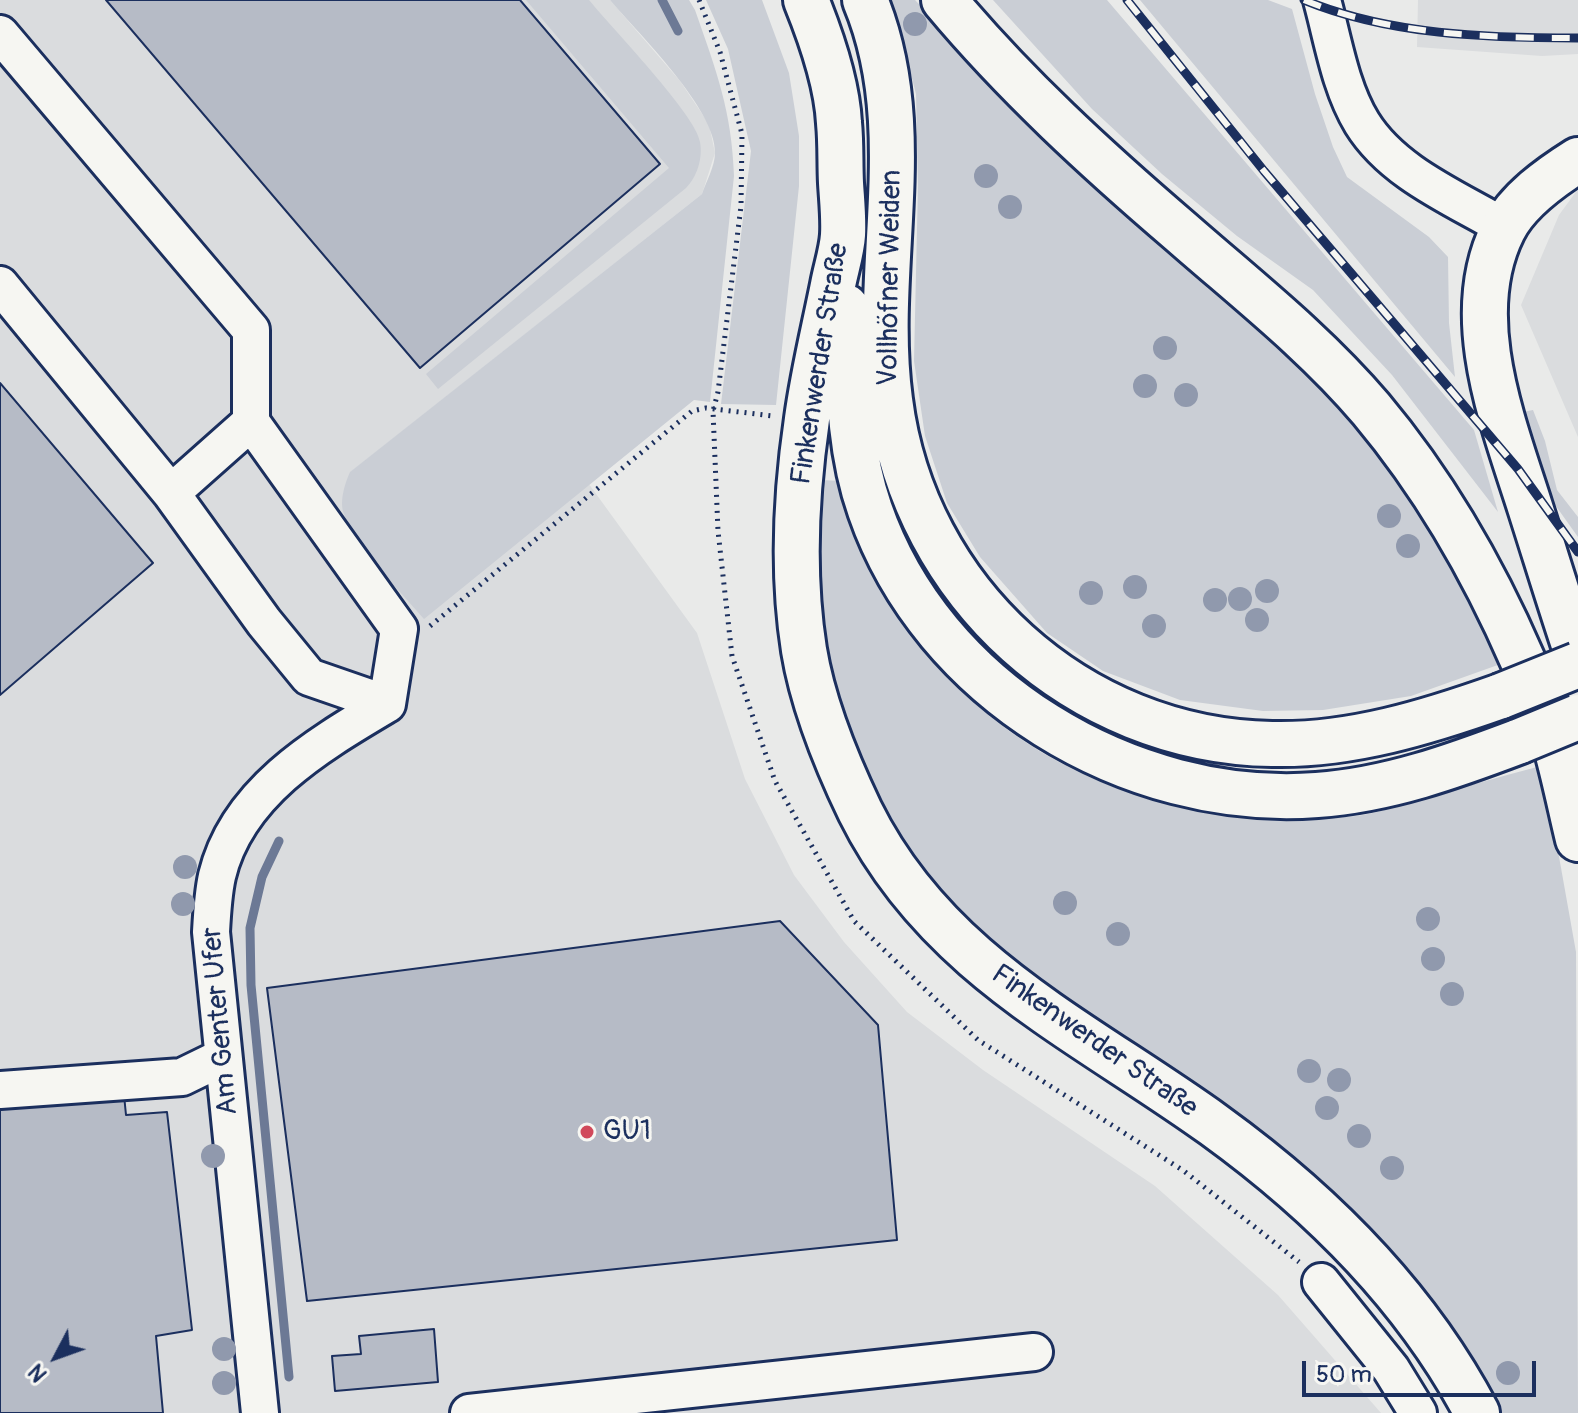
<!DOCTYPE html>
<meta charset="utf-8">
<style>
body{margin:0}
#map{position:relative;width:1578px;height:1413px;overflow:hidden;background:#e9eae9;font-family:Pangolin,sans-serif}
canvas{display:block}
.north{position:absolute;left:16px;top:1317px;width:80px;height:80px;-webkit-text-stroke:6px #f6f6f2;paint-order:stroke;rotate:229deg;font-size:22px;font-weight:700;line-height:32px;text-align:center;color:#1b2f5e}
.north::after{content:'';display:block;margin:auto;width:28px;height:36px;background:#1b2f5e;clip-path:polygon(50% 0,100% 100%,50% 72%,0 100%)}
.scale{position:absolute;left:1302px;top:1361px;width:234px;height:36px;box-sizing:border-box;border:4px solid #1b2f5e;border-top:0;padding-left:10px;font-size:24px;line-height:28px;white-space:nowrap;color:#1b2f5e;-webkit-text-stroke:6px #f6f6f2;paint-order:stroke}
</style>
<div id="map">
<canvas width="1578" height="1413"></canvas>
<div class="north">N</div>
<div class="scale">50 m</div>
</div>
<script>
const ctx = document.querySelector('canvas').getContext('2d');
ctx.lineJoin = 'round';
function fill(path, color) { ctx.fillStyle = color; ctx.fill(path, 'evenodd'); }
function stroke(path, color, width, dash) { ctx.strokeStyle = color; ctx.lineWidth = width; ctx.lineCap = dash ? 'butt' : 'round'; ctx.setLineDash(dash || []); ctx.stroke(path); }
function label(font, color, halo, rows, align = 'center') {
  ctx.font = font + ' Pangolin,sans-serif'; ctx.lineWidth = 6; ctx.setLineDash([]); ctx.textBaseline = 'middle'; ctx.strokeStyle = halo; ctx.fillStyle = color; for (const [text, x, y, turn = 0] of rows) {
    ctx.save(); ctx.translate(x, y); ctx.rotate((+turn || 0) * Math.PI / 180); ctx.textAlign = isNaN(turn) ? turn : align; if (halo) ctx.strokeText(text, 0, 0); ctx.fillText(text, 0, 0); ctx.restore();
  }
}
const built = new Path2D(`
 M0 0H610L680 81 709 124 715 153 702 194 351 472 570 458 697 633 745 779 794 875 844 942 907 1012 983 1070 1155 1186 1278 1295 1381 1413H0Z
 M1418 0H1578V54L1542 56 1417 47Z
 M1578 189V437L1521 305 1559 215Z`);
const green = new Path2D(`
 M526 0H589C610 26 697 116 700 142 703 158 697 177 686 188L438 389 426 374 669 168Z
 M610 0H689L695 10C716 70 732 111 734 176L710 402 694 400 424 619C397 587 359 553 344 514 339 502 345 483 350 472L702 194C706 182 715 166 715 153 717 110 638 33 610 0Z
 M706 0H762L789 73 799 136V186L776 405 721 404 751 151 728 49Z
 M887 0H915L976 64 1311 371 1403 482 1509 661 1411 696 1323 710 1263 711 1180 700 1103 671 1047 633 980 557 947 503 925 436 914 361 918 184 916 94 904 47Z
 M993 0H1107L1474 430 1498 512 1392 375 1313 290 1237 236 1162 174 1092 109Z
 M1140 0H1268L1292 9 1315 94 1333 147 1347 177 1429 237 1448 257 1449 323 1455 377Z
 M1533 410 1545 441 1557 490 1578 517V537L1543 488 1523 412Z
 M822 480 840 481C905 718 1117 841 1356 816 1375 814 1396 806 1415 801 1455 789 1496 778 1537 767L1558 851 1576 952 1578 1413H1500L1462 1344 1424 1296 1036 984 966 921 910 851 868 775 833 682 817 571Z`);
const stream = new Path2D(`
 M662 0 678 31
 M279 841 262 877 250 928 251 985 289 1377`);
const building = new Path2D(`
 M106 0H520L660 164 420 368Z
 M0 383 153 563 0 695Z
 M780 921 878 1025 897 1240 307 1301 267 988Z
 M124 1095 126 1115 167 1112 192 1330 156 1336 163 1413H0V1107Z
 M434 1329 438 1382 335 1391 332 1356 361 1354 359 1336Z`);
const path = new Path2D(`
 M699 0 720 52 742 134 741 206 718 392 713 411 718 531 732 656 775 781 854 921 978 1040 1184 1171 1299 1262
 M430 626 692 411 706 408 773 416`);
const minor = new Path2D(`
 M1322 0C1333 40 1340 87 1362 123 1393 173 1455 198 1504 227
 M0 34 251 330V422L399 629 387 704
 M0 285 171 493 264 622 309 677 387 704
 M171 493 251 422
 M0 1090 182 1077 223 1057
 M1321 1282 1391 1369 1418 1413
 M260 1413 211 932C212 913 213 894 217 876 237 792 318 745 387 704
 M469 1413 1034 1352`);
const major = new Path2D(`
 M806 0C821 37 837 83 839 123 841 143 840 163 841 183 842 200 844 218 843 235 842 251 836 269 833 285 824 330 813 374 807 419 796 494 792 574 804 650 813 705 836 761 860 811 936 965 1082 1030 1214 1125 1319 1201 1416 1297 1477 1413
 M865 0C919 129 872 266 890 400 914 592 1078 741 1272 744 1350 746 1428 722 1501 696
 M944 0C1015 85 1097 160 1181 232 1246 289 1314 342 1371 409 1434 484 1484 571 1523 661 1535 690 1549 720 1557 751 1565 780 1571 810 1578 839
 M1578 160C1551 177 1517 201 1503 230 1460 316 1503 422 1530 507 1546 557 1561 607 1578 657
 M846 307C849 375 847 445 870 510 932 690 1129 809 1317 795 1388 790 1454 766 1520 741`);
const rail = new Path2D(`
 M1127 0 1264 171 1518 469 1578 552
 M1304 0C1389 35 1487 38 1578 38`);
const majorBridge = new Path2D(`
 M1501 696 1578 665
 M1520 741 1578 717`);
const trees = [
 [915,24],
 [986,176],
 [1010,207],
 [1165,348],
 [1145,386],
 [1186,395],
 [1389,516],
 [1408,546],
 [1135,587],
 [1267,591],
 [1091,593],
 [1240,599],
 [1215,600],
 [1257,620],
 [1154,626],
 [185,867],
 [1065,903],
 [183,904],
 [1428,919],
 [1118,934],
 [1433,959],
 [1452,994],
 [1309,1071],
 [1339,1080],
 [1327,1108],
 [1359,1136],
 [213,1156],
 [1392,1168],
 [224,1349],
 [1508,1373],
 [224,1383]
];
const markers = [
 [587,1132,8,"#d1495b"]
];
const streetNames = [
 ["Vollhöfner Weiden",891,278,-89],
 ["Finkenwerder Straße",821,364,-81],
 ["Am Genter Ufer",221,1021,-95],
 ["Finkenwerder Straße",1094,1042,35]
];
const poiNames = [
 ["GU1",603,1132]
];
fill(built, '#dadcde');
fill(green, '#caced5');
stroke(stream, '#6c7995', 9);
fill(building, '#b6bbc6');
stroke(building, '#1b2f5e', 2);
stroke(minor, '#1b2f5e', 42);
stroke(major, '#1b2f5e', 50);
stroke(path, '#1b2f5e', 5, [2, 6]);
stroke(minor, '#f6f6f2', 36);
stroke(major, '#f6f6f2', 44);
stroke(rail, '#1b2f5e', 9);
stroke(rail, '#f6f6f2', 6, [18]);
stroke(majorBridge, '#1b2f5e', 50, []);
stroke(majorBridge, '#f6f6f2', 44);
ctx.fillStyle = '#9099ad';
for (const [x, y] of trees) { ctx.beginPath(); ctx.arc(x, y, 12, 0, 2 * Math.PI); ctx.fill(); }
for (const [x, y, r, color] of markers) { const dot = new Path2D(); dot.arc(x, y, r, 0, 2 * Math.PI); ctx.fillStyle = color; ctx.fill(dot); stroke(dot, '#f6f6f2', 3); }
label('28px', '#1b2f5e', '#f6f6f2', streetNames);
label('28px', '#1b2f5e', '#f6f6f2', poiNames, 'left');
</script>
